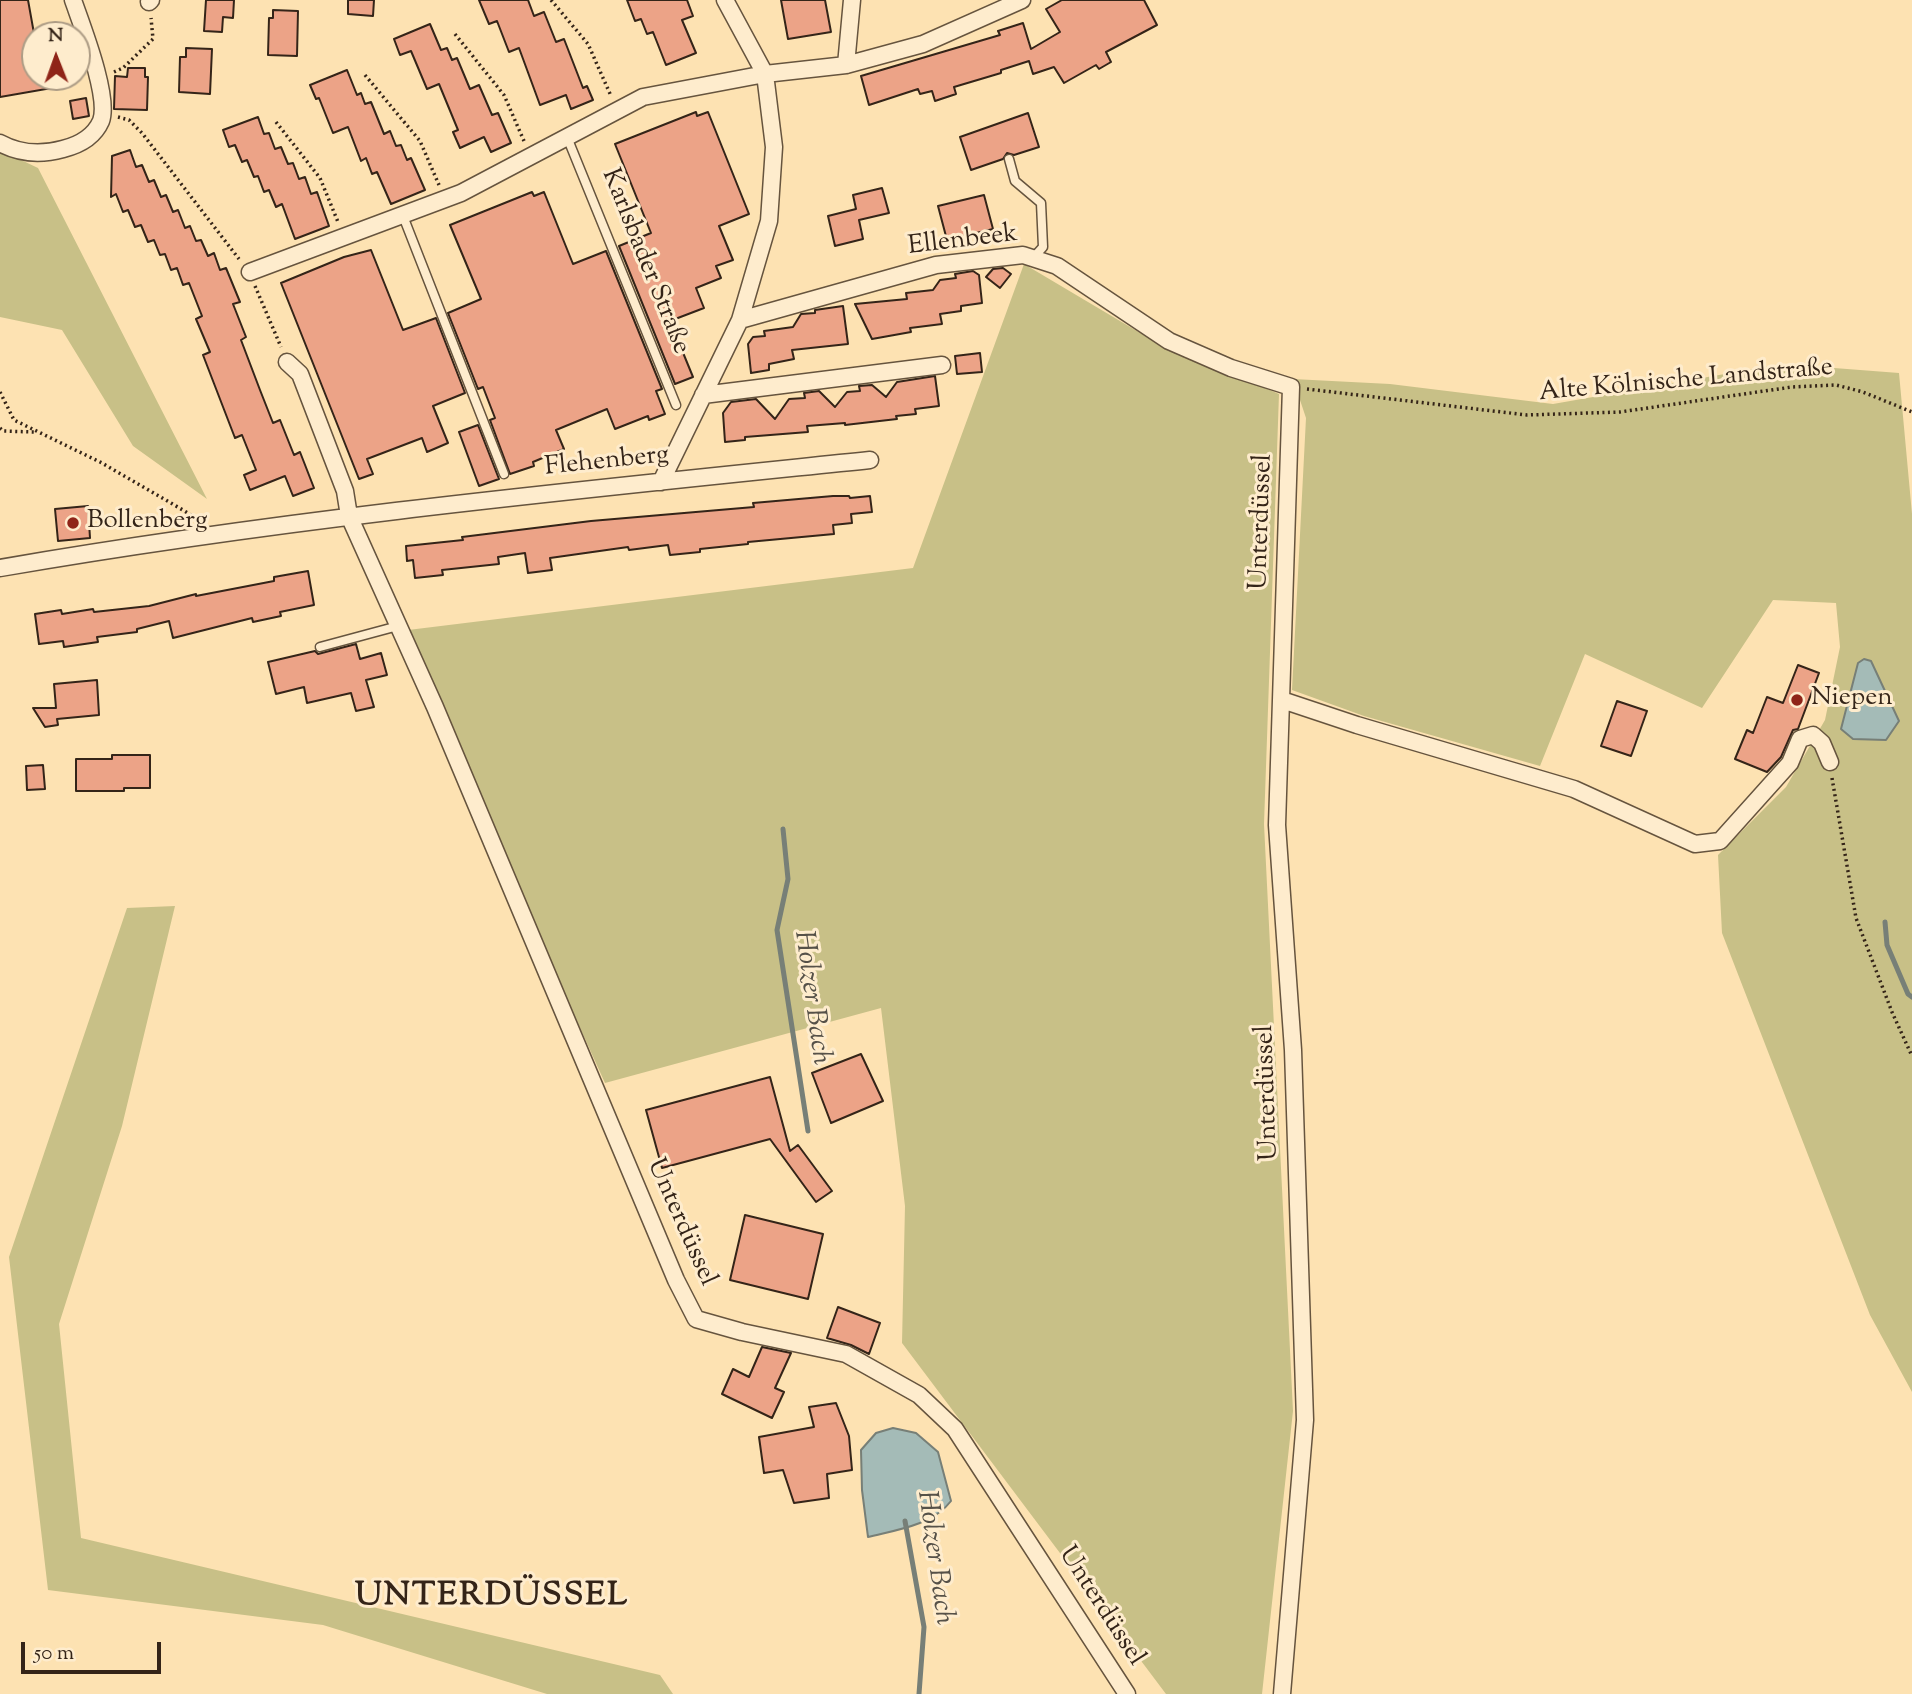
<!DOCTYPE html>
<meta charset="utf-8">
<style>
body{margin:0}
#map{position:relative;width:1912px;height:1694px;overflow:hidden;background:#fde2b2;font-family:"Sorts Mill Goudy",serif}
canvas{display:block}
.north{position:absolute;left:21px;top:21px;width:70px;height:70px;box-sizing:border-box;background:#feeccd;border:2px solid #ad9c85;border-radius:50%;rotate:359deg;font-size:19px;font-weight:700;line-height:28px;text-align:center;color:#342418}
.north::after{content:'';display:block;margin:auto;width:24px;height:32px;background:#8f2418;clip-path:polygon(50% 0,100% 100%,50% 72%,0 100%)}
.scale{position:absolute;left:21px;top:1642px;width:140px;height:32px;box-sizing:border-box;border:4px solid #342418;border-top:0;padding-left:9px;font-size:21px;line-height:24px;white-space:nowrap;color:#342418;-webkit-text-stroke:5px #feeccd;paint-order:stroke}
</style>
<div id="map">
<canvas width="1912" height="1694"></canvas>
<div class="north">N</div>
<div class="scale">50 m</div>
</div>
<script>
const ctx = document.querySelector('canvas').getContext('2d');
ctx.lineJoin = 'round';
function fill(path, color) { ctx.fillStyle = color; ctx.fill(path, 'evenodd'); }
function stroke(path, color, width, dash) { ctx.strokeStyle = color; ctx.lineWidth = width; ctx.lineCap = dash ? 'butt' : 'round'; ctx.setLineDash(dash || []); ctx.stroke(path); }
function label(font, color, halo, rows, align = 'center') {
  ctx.font = font + ' "Sorts Mill Goudy",serif'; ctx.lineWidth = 6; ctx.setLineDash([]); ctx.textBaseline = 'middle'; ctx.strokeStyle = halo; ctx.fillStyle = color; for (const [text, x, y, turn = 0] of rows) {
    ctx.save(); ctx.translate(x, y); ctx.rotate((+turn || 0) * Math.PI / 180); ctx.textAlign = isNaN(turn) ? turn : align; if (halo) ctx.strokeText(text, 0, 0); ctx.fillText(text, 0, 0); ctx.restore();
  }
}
const green = new Path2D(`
 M0 150 38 168 207 499 133 446 62 330 0 317Z
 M1024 264 1152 340 1279 394 1264 824 1293 1411 1262 1694H1166L902 1343 905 1206 881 1008 605 1083 400 631 913 568Z
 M1782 364 1899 373 1912 514V1392L1870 1315 1722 933 1718 855 1786 787 1825 720 1840 647 1836 603 1773 600 1702 708 1585 654 1540 766 1364 716 1292 690 1306 418 1293 379 1390 384 1553 404Z
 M175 906 122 1126 59 1324 81 1538 660 1675 673 1694H547L323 1625 48 1590 9 1257 127 908Z`);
const water = new Path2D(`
 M1864 659 1871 661 1899 721 1886 740 1853 739 1841 729 1858 663Z
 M893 1428 916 1433 938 1452 951 1501C933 1525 896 1530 868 1537L862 1490 861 1450 876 1433Z`);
const stream = new Path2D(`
 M783 829 788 879 777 930 808 1131
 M1885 922 1887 945 1908 994 1912 997
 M905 1521 924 1627 919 1694`);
const building = new Path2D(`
 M0 0H28L35 39V77H69V85L0 97Z
 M206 0H234L233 18 223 17 222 32 204 31Z
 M348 0H374L373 16 348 14Z
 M479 0H528L534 16 544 12 556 42 564 39 583 88 587 86 593 100 571 109 566 95 540 105 519 48 509 52 497 21 489 24Z
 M627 0H687L693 16 682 20 696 53 666 65 653 32 647 34 641 19 635 21Z
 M781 0H825L831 32 788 39Z
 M1062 0H1144L1157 25 1106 52 1111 62 1099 69 1096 65 1064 83 1054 67 1033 74 1029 61 1001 70V73L954 87 956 94 935 101 932 91 920 94 918 89 869 105 861 76 1000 35 998 31 1023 23 1031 49 1060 32 1046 9Z
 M273 10 298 11 297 56 268 55 269 18H273Z
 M430 24 441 50 447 48 452 60 457 58 470 89 479 85 492 115 498 113 511 143 491 152 484 137 460 148 453 132 458 130 439 84 427 89 411 51 400 55 394 39Z
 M186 48 212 49 210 94 179 92 180 57H186Z
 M128 68H145V77H148L147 110 114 109 115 76 127 77Z
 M347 70 357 95 361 93 365 104 371 102 384 134 390 131 396 146 401 145 407 160 411 158 425 190 391 204 377 172 372 174 366 158 361 161 348 127 333 133 319 98 316 99 310 85Z
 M86 98 89 116 73 119 70 101Z
 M696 112 697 116 708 112 749 214 719 226 733 260 716 266 721 278 696 288 704 308 670 321 693 377 675 384 619 246 651 233 615 144Z
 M1028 113 1039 147 1014 155 1007 153 1003 159 971 170 960 137Z
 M258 117 264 134 269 133 275 149 281 147 288 164 293 163 299 179 305 177 311 194 317 192 329 226 295 239 282 204 276 207 269 190 264 192 258 176 254 177 247 160 242 162 235 145 229 147 223 130Z
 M130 150 136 167 142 165 149 182 154 180 161 197 166 195 173 212 178 210 185 228 190 226 196 241 201 240 208 256 214 253 220 270 226 268 240 302 233 304 246 337 241 340 260 390 273 423 280 420 294 455 300 452 314 488 293 496 285 476 250 490 244 475 256 470 242 435 235 438 203 355 210 352 196 319 202 316 189 283 183 285 177 268 171 270 165 254 160 255 154 240 148 242 141 225 135 227 128 210 123 212 116 194 111 197 112 156Z
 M882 188 889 213 859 220 863 239 835 246 828 216 856 209 853 195Z
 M532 192 534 196 544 192 573 264 606 251 662 389 656 391 665 414 649 420 648 416 615 429 607 409 556 430 564 449 533 462 534 466 510 474 490 420 495 418 483 387 478 389 448 313 481 299 450 225Z
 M984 195 993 229 947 240 938 206Z
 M371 250 403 330 436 318 465 393 433 406 448 443 427 452 422 438 367 459 373 474 359 479 281 283 344 257Z
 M1003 268 1011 274 1000 288 986 277 993 269Z
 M973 271 979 275 982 303 961 306V311L940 314 942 324 910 328 911 332 872 339 855 304 907 299 906 293 933 290 940 280 956 278 955 274Z
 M843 306 848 344 792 350 794 359 769 364V370L751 373 748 344 753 337 765 336 764 331 793 327 801 314 815 313V310Z
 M980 353 982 372 957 374 955 356Z
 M935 376 939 406 915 409 916 414 896 416 897 419 845 425V423L807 426 808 432 745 437V440L725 442 723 413 731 402 756 399 775 419 789 399 805 398 804 393 819 391 835 407 847 392 860 391 859 386 872 385 886 397 897 382Z
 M478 425 499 479 479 486 459 432Z
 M833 496H849L850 498 870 496 872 512 851 514 852 523 833 525 834 534 748 542V544L700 549V552L670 555 668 545 629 550 628 547 550 558 552 570 528 573 525 553 498 557 499 564 442 570 443 575 415 578 413 560 407 561 406 546 463 540 462 537 591 521 754 507 753 503Z
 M88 506 90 538 58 541 55 509Z
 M308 571 314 605 280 612 281 616 253 622 252 618 173 638 169 621 137 629V632L97 637 98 642 64 647 63 641 39 644 35 614 61 610 62 614 93 609 94 612 149 606 196 594V596L274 581V577Z
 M356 644 360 659 381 653 387 675 366 680 374 707 356 711 351 693 307 703 304 687 276 694 268 662 315 651 318 654Z
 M1798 665 1819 673 1798 729 1793 730 1781 757 1767 772 1735 759 1747 730 1753 733 1767 697 1783 703Z
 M97 680 99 715 57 719 58 725 45 727 33 708H56L54 684Z
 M1617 701 1647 711 1631 756 1601 746Z
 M112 755H150V788H124V791H76V759H112Z
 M43 765 45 789 27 790 26 766Z
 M861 1054 883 1101 831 1123 812 1073Z
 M770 1077 790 1151 798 1145 832 1191 816 1202 770 1139 662 1168 646 1110Z
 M745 1215 823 1234 808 1299 730 1280Z
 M838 1307 880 1323 869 1354 851 1345 827 1338Z
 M762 1347 791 1353 775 1388 784 1392 772 1418 722 1394 733 1369 749 1377Z
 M836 1403 849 1436 852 1470 827 1474 829 1498 794 1503 783 1470 764 1473 759 1437 814 1427 809 1407Z`);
const path = new Path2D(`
 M551 0 588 44 611 96
 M455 34 504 95 524 141
 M114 72 123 68 153 39 151 18
 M365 75 420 141 439 185
 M118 117 129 120 142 133 239 259
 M276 122 320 178 338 222
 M255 286 281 347
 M1307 389 1527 415 1620 412 1792 387 1836 385 1863 392 1912 412
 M0 392 14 420 102 463 200 520
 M0 428 3 431 34 432
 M1832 778 1856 918 1892 1012 1912 1056`);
const lane = new Path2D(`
 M567 137 676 405
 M1009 159 1015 181 1041 203 1043 247 1033 258
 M403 216 504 474
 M320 647 398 626`);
const street = new Path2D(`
 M149 2 151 0
 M846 65 852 0
 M0 143C20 154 41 155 63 149 79 145 94 137 101 121 110 97 82 26 73 0
 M250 272 461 193 643 97 765 74 846 65 923 44 1022 0
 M740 320 936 265 1023 255 1057 266 1169 341 1231 368 1291 387 1277 825 1293 1050 1305 1420 1282 1694
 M287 362 300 374 345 491 349 516 435 707 676 1280 696 1319 742 1332 846 1354 919 1395 955 1429 1127 1694
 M703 395 942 365
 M661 482 740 320 769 221 774 147 765 74 725 0
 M0 568C288 518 579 490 870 460
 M1282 700 1357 725 1574 789 1695 844 1720 841 1790 763 1800 739 1813 735 1822 743 1830 762`);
const markers = [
 [73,523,7,"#8f2418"],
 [1797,700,7,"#8f2418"]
];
const streetNames = [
 ["Ellenbeek",963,242,-7],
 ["Karlsbader Straße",644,262,68],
 ["Alte Kölnische Landstraße",1686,382,-5],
 ["Flehenberg",607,463,-6],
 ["Unterdüssel",1263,522,-88],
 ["Unterdüssel",1269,1093,-92],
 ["Unterdüssel",680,1223,66],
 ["Unterdüssel",1100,1607,57]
];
const poiNames = [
 ["Bollenberg",87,523],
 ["Niepen",1811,700]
];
const waterNames = [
 ["Holzer Bach",810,998,82],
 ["Holzer Bach",933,1558,82]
];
const districtNames = [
 ["UNTERDÜSSEL",492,1598]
];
fill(green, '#c8c087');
fill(water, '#a4bbb7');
stroke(water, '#777f77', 2);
stroke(stream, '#777f77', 5);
fill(building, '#eca387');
stroke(building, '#342418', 2);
stroke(lane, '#66543e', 11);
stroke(street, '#66543e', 19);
stroke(path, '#342418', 3.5, [2, 3.5]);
stroke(lane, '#feeccd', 8);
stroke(street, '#feeccd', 16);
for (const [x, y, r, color] of markers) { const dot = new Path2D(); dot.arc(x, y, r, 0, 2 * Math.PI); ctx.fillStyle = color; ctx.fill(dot); stroke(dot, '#feeccd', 2.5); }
label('26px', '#342418', '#feeccd', streetNames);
label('26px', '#342418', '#feeccd', poiNames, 'left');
label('italic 28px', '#565148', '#feeccd', waterNames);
ctx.letterSpacing = '2px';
label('bold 33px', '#342418', '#feeccd', districtNames);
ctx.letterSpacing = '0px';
</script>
